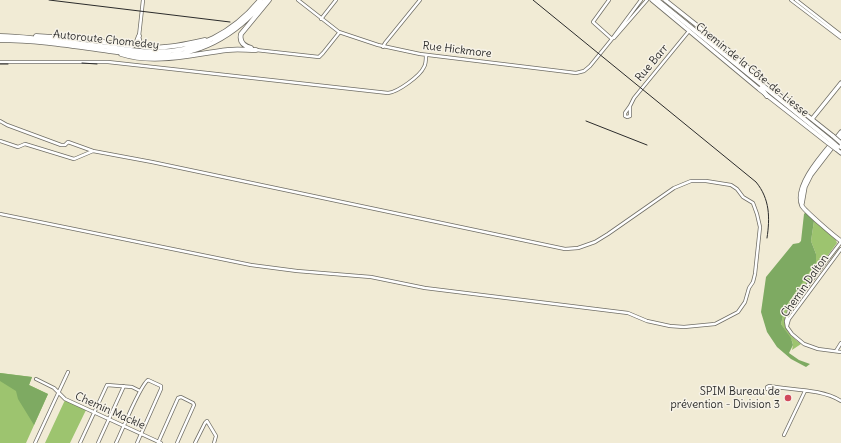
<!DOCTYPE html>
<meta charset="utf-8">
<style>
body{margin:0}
canvas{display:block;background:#f1ebd5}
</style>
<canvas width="841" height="443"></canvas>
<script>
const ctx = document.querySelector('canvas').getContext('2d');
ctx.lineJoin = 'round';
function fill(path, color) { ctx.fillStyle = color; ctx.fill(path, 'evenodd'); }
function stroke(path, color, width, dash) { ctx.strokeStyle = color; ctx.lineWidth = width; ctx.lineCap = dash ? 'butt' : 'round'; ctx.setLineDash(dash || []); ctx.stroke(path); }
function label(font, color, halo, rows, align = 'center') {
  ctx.font = font + ' Delius,sans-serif'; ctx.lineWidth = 3; ctx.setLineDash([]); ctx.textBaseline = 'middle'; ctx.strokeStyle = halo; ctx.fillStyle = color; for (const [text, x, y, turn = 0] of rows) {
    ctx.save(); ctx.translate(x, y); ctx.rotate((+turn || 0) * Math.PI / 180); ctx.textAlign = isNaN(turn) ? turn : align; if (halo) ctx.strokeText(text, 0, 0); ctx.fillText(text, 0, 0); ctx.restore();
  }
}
const green = new Path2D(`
 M806 212 835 238 837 243 788 309C781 327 787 333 801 344L792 350 793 345 792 341 781 324 785 308 794 296 816 254 811 241 814 221Z
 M0 373 32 377 29 385 48 394 26 443H0Z
 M65 400 86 410 70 443H45Z`);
const forest = new Path2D(`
 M806 212 814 221 811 241 816 254V262L785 308 781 324 791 338 793 345 789 353 799 360 810 364 806 367 791 359 777 347 767 332 761 312 766 277 793 244 799 243 801 241 804 214Z
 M0 373 32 377 29 385 48 394 34 425 18 399 16 391 0 381Z`);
const minor = new Path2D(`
 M298 0 339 32 378 45 420 54 576 73 584 71 590 66 612 39 641 0
 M609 0 593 22 612 39
 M791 0 841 38
 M796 0 841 35
 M321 19 336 0
 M139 36 143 0
 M614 38 647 0
 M383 47 385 43 420 0
 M256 50 319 57 323 53 339 33
 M0 62H108L388 93C398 92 420 76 424 67 426 64 426 59 426 55
 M630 106V116L627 117 625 116V113L630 106 634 98 689 31
 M0 121 7 125 61 145H65L68 142 93 151 152 162 565 249 578 248 595 242 608 234 674 188 691 181H706L731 185 737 189 743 197 753 203 757 214 760 227 755 274 753 282 749 288 745 302 738 312 715 324 684 327 670 326 647 321 628 313 425 288 371 277 297 271 251 265 0 214
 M0 141 18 147 25 144 74 159 93 151
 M841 242 790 308 786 321 787 327 792 334 804 344 818 349 841 352
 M787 326 789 319 841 249
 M836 351 841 343
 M36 379 54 388 65 399 161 443
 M773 387 771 391 767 389V387L769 386C792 390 822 389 841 401
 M784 435 805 391
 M35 443 68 372
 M80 443 107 385 132 387 140 391
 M98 443 124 386
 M116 443C122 431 140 385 148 380L161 386V389L137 443
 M158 443 178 398 181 397 193 403 194 405 177 443
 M195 443 205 423 207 421 216 436 214 443`);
const major = new Path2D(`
 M652 0 759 89 828 143
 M665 0 733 54
 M739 60 765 82 833 136
 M812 119 841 83
 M841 132C829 148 792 184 802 206 805 211 834 236 841 241
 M836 149 841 153
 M802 204 805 187 811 175 841 136`);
const highway = new Path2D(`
 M657 0 830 140
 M0 36C36 37 73 43 109 47 124 49 140 52 155 52 197 52 234 32 260 0
 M36 36 82 39 132 46 136 44 139 36
 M139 39 140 46C157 51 188 44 205 40
 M0 40C37 40 73 46 109 51 124 53 140 55 155 56 200 56 237 34 265 0
 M251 48C244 46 239 42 241 34L269 0
 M731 53 751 74
 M121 54C156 65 192 54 228 50 237 49 246 50 256 50
 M761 88 767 96
 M839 145 841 147`);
const rail = new Path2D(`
 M49 0 230 22
 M533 0 756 182C770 199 770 218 767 238
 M82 63 97 64
 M0 64H8
 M586 121 647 145`);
const majorBridge = new Path2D(`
 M833 136 841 143
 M828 143 836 149`);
const highwayBridge = new Path2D(`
 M830 140 838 147`);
const markers = [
 [788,398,4,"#d1495b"]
];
const streetNames = [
 ["Autoroute Chomedey",106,40,6],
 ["Rue Hickmore",457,50,7],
 ["Rue Barr",652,63,-50],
 ["Chemin de la Côte-de-Liesse",752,70,39],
 ["Chemin Dalton",805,286,-55],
 ["Chemin Mackle",110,411,24]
];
const poiNames = [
 ["SPIM Bureau de",780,392],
 ["prévention - Division 3",780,405]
];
fill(green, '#9dc46f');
fill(forest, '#7eaa62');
stroke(minor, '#706e66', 4);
stroke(major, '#706e66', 5);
stroke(highway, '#706e66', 5.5);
stroke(minor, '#fff', 2.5);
stroke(major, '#fff', 3.5);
stroke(highway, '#fff', 4);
stroke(rail, '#2b2b2b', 1);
stroke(majorBridge, '#706e66', 5, []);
stroke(highwayBridge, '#706e66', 5.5, []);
stroke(majorBridge, '#fff', 3.5);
stroke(highwayBridge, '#fff', 4);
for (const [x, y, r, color] of markers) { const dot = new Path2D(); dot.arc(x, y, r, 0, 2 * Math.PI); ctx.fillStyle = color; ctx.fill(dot); stroke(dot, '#f7f3e8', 1.5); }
label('11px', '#2b2b2b', '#f7f3e8', streetNames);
label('11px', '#2b2b2b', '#f7f3e8', poiNames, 'right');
</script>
